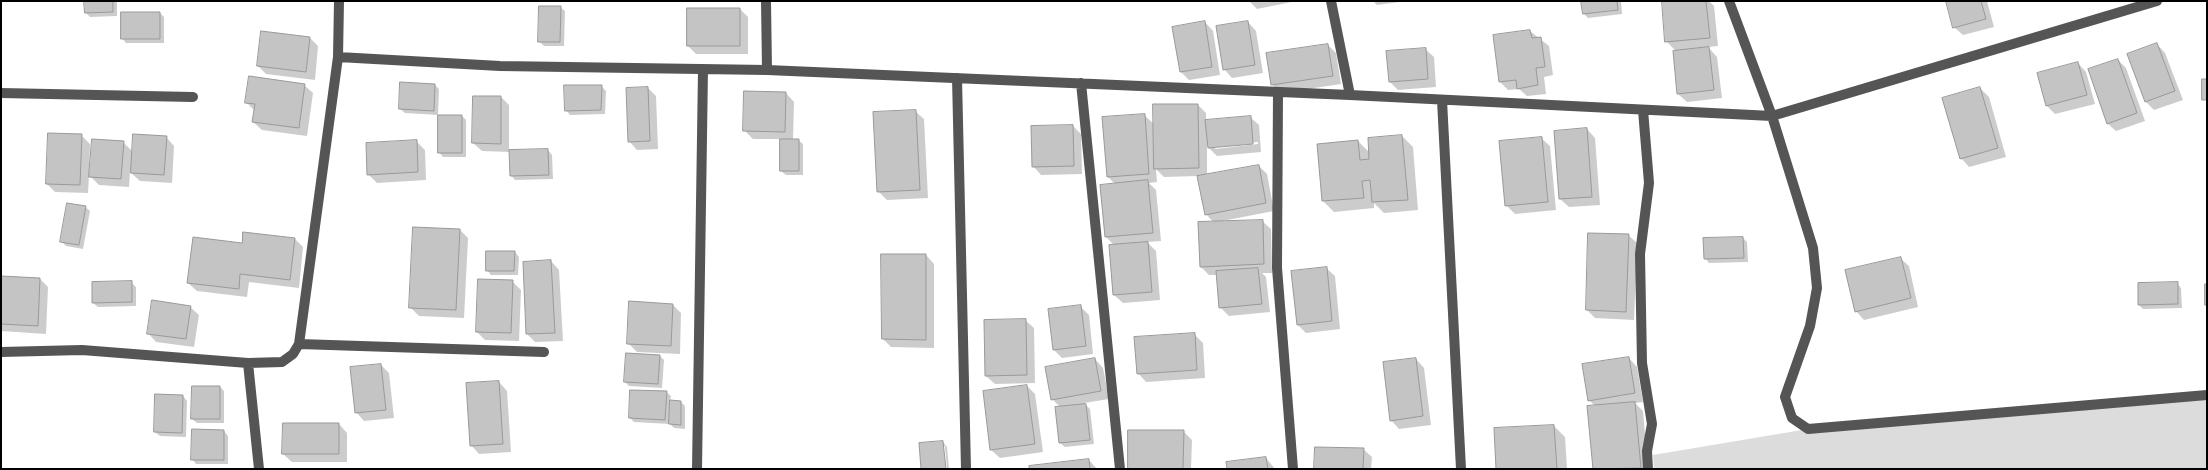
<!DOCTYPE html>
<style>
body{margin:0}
#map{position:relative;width:2208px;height:470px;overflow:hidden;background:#fff;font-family:Karla,sans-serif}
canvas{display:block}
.frame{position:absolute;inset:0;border:2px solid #000;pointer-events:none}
</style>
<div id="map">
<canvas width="2208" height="470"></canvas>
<div class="frame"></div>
</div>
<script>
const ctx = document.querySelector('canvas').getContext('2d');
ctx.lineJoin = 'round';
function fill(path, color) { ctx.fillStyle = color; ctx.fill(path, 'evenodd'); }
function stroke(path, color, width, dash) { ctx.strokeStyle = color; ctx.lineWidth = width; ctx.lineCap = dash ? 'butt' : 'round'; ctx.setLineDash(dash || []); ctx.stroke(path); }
const green = new Path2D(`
 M2207 395V469H1654L1653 455 1808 429Z`);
const shadow = new Path2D(`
 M85 1H117V16L90 17 86 13Z
 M1249 1H1297L1257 9Z
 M1373 1H1407L1377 5Z
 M1582 1H1621L1622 14 1588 18 1584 14Z
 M1671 1H1709L1714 6 1718 46 1708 47 1717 57 1722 98 1687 102 1678 94 1676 51 1666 41Z
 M1947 1H1987L1994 27 1963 35 1954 27Z
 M560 7 565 11 564 46H544L539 41Z
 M740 9 748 17V54H696L688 46Z
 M160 13 164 17V43H126L122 38Z
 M1205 22 1213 31 1220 75 1189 80 1180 71Z
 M1248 22 1256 31 1263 73 1232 78 1224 69Z
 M1530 31 1549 46 1553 75 1544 77 1546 94 1527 96 1519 89 1508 90 1500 82 1494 36Z
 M310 38 318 46 315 80 266 74 258 66Z
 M2157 44 2165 53 2183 100 2154 110 2146 102Z
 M1328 45 1336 53 1341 84 1280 93 1272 84Z
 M1425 49 1434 57 1436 87 1398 90 1390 82Z
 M2118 60 2126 68 2145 121 2116 131 2107 123Z
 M2078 63 2086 72 2095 104 2055 114 2047 106 2039 74Z
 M304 85 313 93 307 136 262 130 253 122 255 111 246 102Z
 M435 85 439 89 438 115 405 113 400 109Z
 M601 86 606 91 605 114 570 115 566 110Z
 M648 88 656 96 658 149 637 150 629 141Z
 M1980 88 1989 97 2006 157 1969 167 1961 158Z
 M786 93 794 102 793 140H798L803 144V175H786L781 171V139H753L744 130Z
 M501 97 509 105V151L548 150 552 155 553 179 515 180 511 175 510 152 482 151 473 143Z
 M1198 105 1206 113V121L1250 117 1259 125 1261 152 1217 156 1207 146V175L1259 166 1267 174 1274 211 1222 221H1262L1271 229 1272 273H1262L1266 277 1270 312 1229 316 1220 307 1217 275H1209L1201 267 1214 223 1206 214 1198 176 1164 177 1156 169 1157 182 1149 183 1156 190 1161 241 1147 242 1156 251 1160 300 1123 303 1114 295 1115 246 1106 237 1115 184 1108 177 1144 115 1155 125ZM1258 142V144L1215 149V147Z
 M915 111 924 119 928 198 887 200 878 191Z
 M462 116 466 120V157H443L439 152Z
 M1073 126 1081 134 1082 174 1041 175 1033 166Z
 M1587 129 1595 138 1600 205 1569 207 1560 199Z
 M81 135 90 144 89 171H91L123 142 133 152 166 137 174 146 172 183 140 181 130 172 129 187 99 185 89 175 88 193 55 192 47 184Z
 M1402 136 1413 147 1418 210 1384 213 1374 203V208L1334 212 1323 201 1358 141 1370 153Z
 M1541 138 1550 146 1556 210 1515 214 1506 205Z
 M416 141 425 150 426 180 377 183 368 174Z
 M85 207 90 211 83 249 66 246 61 241Z
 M460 230 468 238 464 318 419 316 410 307Z
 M1628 235 1637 243 1634 320 1595 318 1587 310Z
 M1743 238 1747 242 1748 262 1709 263 1705 258Z
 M295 239 303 247 299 288 249 282 247 297 197 291 188 283 243 244Z
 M515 252 519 257 518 275H491L487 270Z
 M926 255 934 264V348L891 347 883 339Z
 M1900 258 1909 266 1918 307 1864 320 1856 311Z
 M551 261 559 270 563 341 535 342 527 334 524 263Z
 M1326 268 1335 276 1340 329 1306 333 1297 324Z
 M1 277 40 279 48 287 46 334 1 331Z
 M512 281 521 290 519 341 485 340 477 332Z
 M131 282 136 287V306L98 307 93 303V283Z
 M2177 283 2181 288 2182 308 2143 309 2139 305Z
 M673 305 681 313 680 354 637 352 628 343Z
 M1080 306 1089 315 1093 354 1062 358 1054 350Z
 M190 307 199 315 194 347 156 342 148 333Z
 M1025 320 1034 328 1035 383 995 384 986 376Z
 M1194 334 1203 343 1205 378 1146 382 1138 373Z
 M660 356 664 360 662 388 629 386 625 382Z
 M1629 358 1637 367 1643 402 1635 403 1643 411 1648 469H1594L1589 407 1595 406 1589 400Z
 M1095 359 1103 368 1109 399 1084 403 1090 409 1094 444 1065 447 1060 443 1056 408 1060 407 1052 399Z
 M1416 359 1424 368 1431 425 1399 429 1391 420Z
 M381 365 389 373 394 418 364 421 356 412Z
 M499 382 507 391 511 452 479 454 471 445Z
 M1027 386 1035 394 1043 452 1000 458 991 450 984 392Z
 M220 387 224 391V423H197L192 419Z
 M666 392 671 396 670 401 681 402 685 406V429L674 428 670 424 634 422 630 418Z
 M183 396 187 401 186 437 160 436 155 432Z
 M339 424 347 433V462H292L283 454Z
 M1554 426 1565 437 1567 469H1497Z
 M224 431 228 436V464H196L192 459Z
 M1183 431 1192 440 1191 469H1129Z
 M943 442 947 447 949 469H947L945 446H943L945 469H922Z
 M1363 449 1372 457 1371 469H1315Z
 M1266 458 1275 469H1228Z
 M1089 460 1097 469H1030Z`);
const building = new Path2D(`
 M84 1H113V12L85 13Z
 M1581 1H1617L1618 10 1583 14Z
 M1662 1H1706L1710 38 1665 42Z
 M1946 1H1981L1986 19 1953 28Z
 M539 6H561L560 42H538Z
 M687 8H740V46H687Z
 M121 12H160V39H121Z
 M1205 21 1212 67 1180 72 1172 27Z
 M1248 21 1255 65 1223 70 1216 26Z
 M1530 30 1532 38 1541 37 1545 67 1536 68 1538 85 1517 89 1516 80 1499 82 1493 35Z
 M261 31 310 37 306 72 257 66Z
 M2157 43 2175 91 2145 102 2127 54Z
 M1328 44 1333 76 1271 85 1266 53Z
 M1709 47 1714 90 1677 94 1673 51Z
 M1426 48 1428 79 1389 82 1386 51Z
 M2118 59 2137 113 2107 124 2088 69Z
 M2078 62 2087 95 2046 106 2037 73Z
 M249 76 305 84 299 128 252 122 255 104 245 103Z
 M2202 79H2207V100H2202Z
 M400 82 435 84 434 111 399 109Z
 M564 85H602L601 110 565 111Z
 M648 87 650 141 628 142 626 88Z
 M1980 87 1998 148 1960 159 1942 98Z
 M744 91 786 92 785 132 743 131Z
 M473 96H501V144L472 143Z
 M1153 104H1198L1199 168 1154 169Z
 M916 110 920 190 877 192 873 112Z
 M1145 114 1149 174 1107 177 1102 117Z
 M438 115H462V153H438Z
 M1251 116 1253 144 1208 148 1205 120Z
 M1073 125 1074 166 1032 167 1031 126Z
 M1587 128 1592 197 1559 199 1554 131Z
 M48 133 82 134 80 185 46 184Z
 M133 134 167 136 164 175 131 173Z
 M1402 135 1408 200 1372 202 1370 180 1362 181 1364 198 1322 201 1317 144 1358 140 1360 160 1369 159 1368 138Z
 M1542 137 1548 202 1505 206 1499 141Z
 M92 139 124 141 121 179 89 177Z
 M780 139H799V171H780Z
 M417 140 418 172 367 175 366 143Z
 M548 149 549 175 510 176 509 150Z
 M1259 165 1266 203 1205 215 1197 176Z
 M1148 180 1153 233 1105 237 1100 185Z
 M67 203 86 206 79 245 60 242Z
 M1263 220 1264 264 1200 267 1198 222Z
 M413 227 460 229 456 310 409 308Z
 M243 232 295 238 290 280 240 274 239 289 187 283 193 237 242 243Z
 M1588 233 1629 234 1626 312 1586 310Z
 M1743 237 1744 258 1704 259 1703 238Z
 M1148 242 1152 292 1113 295 1109 245Z
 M486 251H515L514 271H486Z
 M881 254H926V340L882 339Z
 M1901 257 1911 298 1855 312 1845 270Z
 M551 260 555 333 526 334 523 262Z
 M1327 267 1332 321 1297 325 1291 271Z
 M1258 268 1262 304 1219 308 1216 271Z
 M1 276 40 278 38 326 1 324Z
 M478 279 513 280 511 333 476 332Z
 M132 281V302L92 303V282Z
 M2178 282V304L2138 305V283Z
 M2205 284H2207V305H2205Z
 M152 300 191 306 186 339 147 334Z
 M629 301 673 304 671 346 627 344Z
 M1081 305 1086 346 1053 350 1048 309Z
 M1026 319 1027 375 985 376 984 320Z
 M1195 333 1197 370 1137 374 1134 337Z
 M626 353 660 355 658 384 624 382Z
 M1629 357 1635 393 1588 401 1582 364Z
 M1095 358 1101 391 1051 400 1045 367Z
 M1416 358 1423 416 1390 421 1383 362Z
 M381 364 386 410 355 413 350 367Z
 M499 381 503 444 470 446 466 383Z
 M1027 385 1035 444 990 450 983 391Z
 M192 386H220V419H191Z
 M630 390 667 391 665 420 629 418Z
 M155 394 183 395 182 433 154 432Z
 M670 400 681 401V425L669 424Z
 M1635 402 1641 468 1593 469 1587 406Z
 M1086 404 1090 440 1059 443 1055 407Z
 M283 423H339V454H282Z
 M1554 425 1557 469H1496L1494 428Z
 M192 429 224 430V460H191Z
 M1128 430H1184L1183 469H1128Z
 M943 441 946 469H921L919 443Z
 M1315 447 1364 448 1363 469H1314Z
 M1266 457 1268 469H1227L1226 462Z
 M1089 459 1090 469H1029V466Z`);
const minor = new Path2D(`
 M766 1 767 70
 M1331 1 1350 95
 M1729 1 1772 116 1813 248 1817 288 1810 326 1785 397 1792 418 1808 429 2207 395
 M338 57 500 66 767 70 1350 95 1772 116 2157 1
 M957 78 966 469
 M1081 83 1120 469
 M1278 92 1277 268 1293 469
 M1 93 193 97
 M1442 100 1461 469
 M1643 110 1649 183 1640 254 1642 363 1652 424 1647 451 1648 469
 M299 344 544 352
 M1 352 82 350 248 363 282 362 293 354 299 344 338 57 339 1
 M248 363 259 469
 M697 469 703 70`);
fill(green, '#dcdcdc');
fill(shadow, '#0003');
fill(building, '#c4c4c4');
stroke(building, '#999', 1);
stroke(minor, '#555', 10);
</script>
